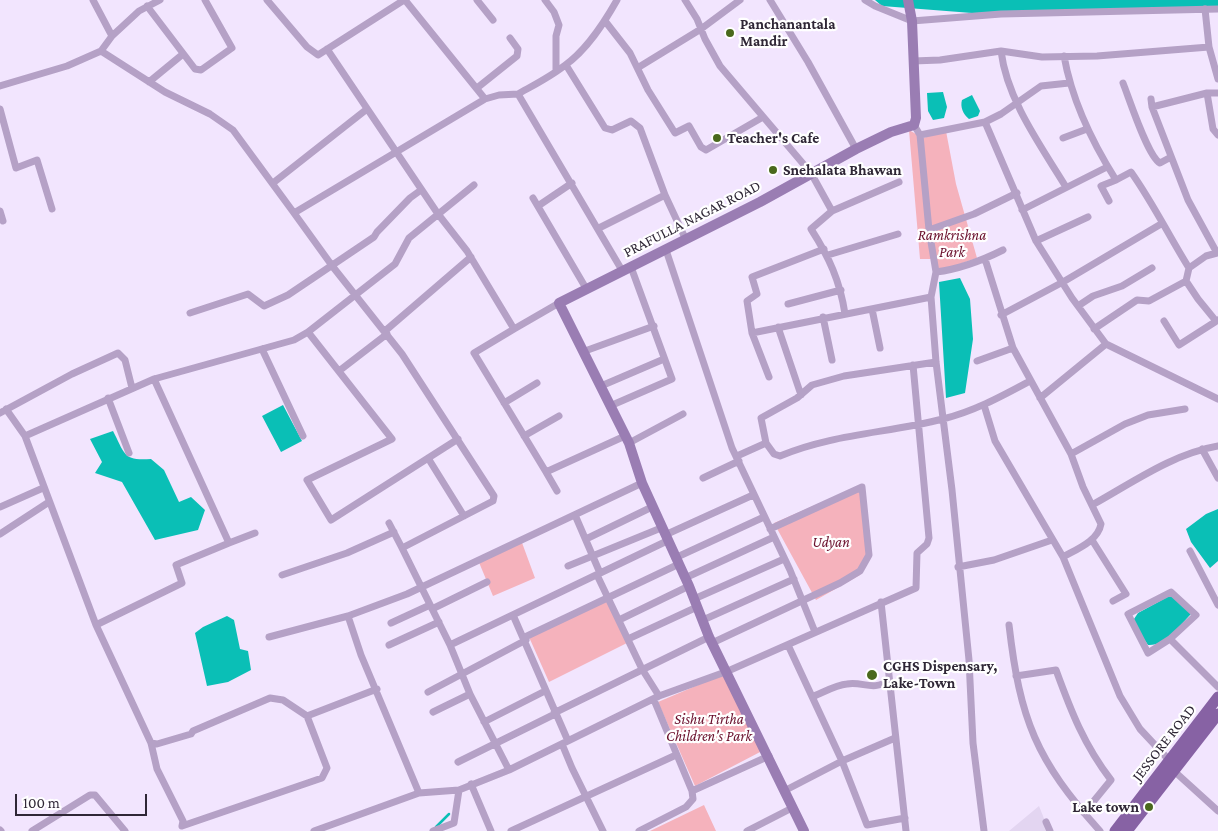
<!DOCTYPE html>
<style>
body{margin:0}
#map{position:relative;width:1218px;height:831px;overflow:hidden;background:#f2e5fe;font-family:"Crimson Pro",serif}
canvas{display:block}
.scale{position:absolute;left:15px;top:794px;width:132px;height:22px;box-sizing:border-box;border:2px solid #2f2736;border-top:0;padding-left:6px;font-size:15px;line-height:18px;white-space:nowrap;color:#2f2736;-webkit-text-stroke:4px #fff;paint-order:stroke}
</style>
<div id="map">
<canvas width="1218" height="831"></canvas>
<div class="scale">100 m</div>
</div>
<script>
const ctx = document.querySelector('canvas').getContext('2d');
ctx.lineJoin = 'round';
function fill(path, color) { ctx.fillStyle = color; ctx.fill(path, 'evenodd'); }
function stroke(path, color, width, dash) { ctx.strokeStyle = color; ctx.lineWidth = width; ctx.lineCap = dash ? 'butt' : 'round'; ctx.setLineDash(dash || []); ctx.stroke(path); }
function label(font, color, halo, rows, align = 'center') {
  ctx.font = font + ' "Crimson Pro",serif'; ctx.lineWidth = 4.5; ctx.setLineDash([]); ctx.textBaseline = 'middle'; ctx.strokeStyle = halo; ctx.fillStyle = color; for (const [text, x, y, turn = 0] of rows) {
    ctx.save(); ctx.translate(x, y); ctx.rotate((+turn || 0) * Math.PI / 180); ctx.textAlign = isNaN(turn) ? turn : align; if (halo) ctx.strokeText(text, 0, 0); ctx.fillText(text, 0, 0); ctx.restore();
  }
}
const built = new Path2D(`
 M1039 806 1049 831H1009Z`);
const green = new Path2D(`
 M909 130 923 138 946 131 956 184 977 258 936 272 931 259H920Z
 M864 484 871 556 860 575 816 600 774 523Z
 M521 540 535 578 493 596 478 560Z
 M609 598 631 641 549 682 529 637Z
 M724 674 762 751 695 786 658 702Z
 M704 805 716 831H650Z`);
const water = new Path2D(`
 M875 0H1218V10L972 13 882 6Z
 M943 92 947 107 944 118 933 120 928 111 927 93Z
 M972 95 980 111 978 116 969 119C963 114 960 107 962 100Z
 M960 278 970 299 973 339 965 393 946 398 939 282Z
 M283 405 302 441 281 452 262 416Z
 M113 431C125 454 123 461 151 459L164 470 179 502 191 497 205 510 198 530 155 540 122 482 95 473 102 462 90 439Z
 M1218 509V561L1210 568 1191 542 1186 529 1206 514Z
 M1171 595 1191 614C1179 626 1166 646 1148 645L1136 627 1134 619 1138 613Z
 M227 616 234 620 240 649 248 651 251 670 228 682 207 686 195 633 203 627Z`);
const stream = new Path2D(`
 M436 827 449 814`);
const street = new Path2D(`
 M93 0 112 36
 M267 0 307 47 318 55 404 0
 M477 0 493 20
 M545 0 554 12 559 25 556 36V71
 M617 0C604 23 587 50 564 66 550 77 534 85 518 94L623 272
 M685 0 697 19 705 39 720 66 811 173 832 211
 M770 0 808 62 856 149
 M865 0 875 6 912 21 1001 14 1218 9
 M147 6 195 69 201 70 232 48 205 0
 M1205 9 1209 47 1218 79
 M605 21 630 53 648 90 675 133 689 126 701 147 706 150 763 117
 M327 49 438 214 467 251 514 329 474 353 546 472 625 436
 M101 51 165 92 210 114 233 130 294 213 485 99 405 0
 M1001 51C1007 100 1041 146 1066 187
 M1064 56C1072 101 1092 142 1116 180L1131 172C1153 203 1169 236 1189 268
 M913 61 940 60 1001 51 1042 57 1097 56 1209 47
 M566 65 605 128 612 130 631 121 640 128 665 195 686 240
 M639 67 701 29 740 0
 M149 82 183 54
 M1123 83C1129 98 1148 157 1160 163L1171 157
 M0 86 67 66 101 51 112 36 139 11 160 0
 M477 88 517 56 518 49 510 38
 M1207 93 1213 129 1218 135
 M485 99 499 95 518 94
 M1152 107 1207 93H1218
 M0 109 16 168 37 160 52 209
 M985 122 1036 241 1072 298 1106 344 1218 399
 M914 125 920 135 929 230 936 272 931 297 936 362 952 490 969 660 973 743 984 831
 M920 135 985 122 1001 114 1041 86 1069 83
 M1063 138 1087 129
 M273 183 367 109
 M533 198 587 290
 M1109 201 1101 186 1116 180
 M538 206 572 183
 M1022 210 1107 167
 M0 211 3 221
 M294 213 333 267 402 354 494 496 493 501 402 548 450 645 470 694 509 770
 M599 228 665 195
 M929 230 974 214 1017 193
 M1036 241 1088 217
 M666 250 732 448 790 570 815 632
 M828 255 898 234
 M985 259 1013 348 1071 454 1083 487 1101 524C1098 541 1077 549 1063 557
 M936 272C960 269 981 261 1003 250
 M1186 281 1198 299 1216 321
 M788 304 841 290
 M1078 306 1093 296 1122 286 1152 268
 M872 309 880 348
 M190 313 248 294 264 306 288 295 374 237 377 232 410 198 421 190
 M845 314C840 281 829 257 811 229L832 211 899 182
 M1001 315 1063 282 1161 224
 M823 317 832 360
 M1164 321 1179 345 1218 320
 M778 327 801 395
 M514 329 559 303
 M1094 329 1137 300 1149 301 1186 281 1189 268 1206 256 1217 253 1188 200 1152 107 1151 99
 M385 331 471 257
 M308 332 392 439 307 480 331 520 458 439
 M752 333 931 297
 M262 349 303 436
 M585 351 654 326
 M977 361 1013 348
 M339 371 387 334
 M769 377 752 333 747 301 757 294 752 277 824 249
 M601 386 664 359
 M108 398 129 453
 M1040 398 1106 344
 M504 403 537 383
 M984 405 995 441 1063 557 1120 696 1140 729 1169 760
 M610 406 672 379 631 267
 M6 409 25 436 154 379 294 340 308 332 395 264 409 238 474 185
 M0 413 72 374 118 353 125 360 132 388
 M25 436 96 625 151 743 157 769 183 821 182 826 322 778 327 768 307 716
 M524 436 559 416
 M629 443 683 414
 M766 443 761 418 797 398 812 385 844 376 936 362
 M1202 449 1218 478
 M1071 454 1125 424 1148 415 1185 409
 M737 456 766 443 774 454 780 456C832 434 888 433 943 419 975 411 1002 396 1030 381
 M428 458 464 516
 M546 472 557 491
 M703 478 739 461
 M1092 505C1132 483 1172 454 1218 446
 M0 507 43 488
 M575 515 600 573
 M389 523 402 548
 M0 534 49 502
 M665 535 753 495
 M586 539 652 507
 M1092 540 1126 594 1113 601
 M229 543 255 533
 M1190 551 1218 605
 M675 558 764 517
 M568 566 661 528
 M958 567 994 560 1052 540
 M282 575 347 553 394 532
 M597 575 642 669 659 696
 M685 578 774 537
 M1171 592 1196 615 1170 639 1148 653 1128 614Z
 M694 599 784 559
 M881 602 906 831
 M432 609 487 582
 M513 615 568 741
 M348 616 361 655 419 793
 M619 620 689 586
 M703 620 794 579
 M391 623 430 605
 M96 625 182 583 176 565 229 543 154 379
 M1009 625C1020 720 1036 760 1100 831
 M269 637 348 616 407 594 642 483
 M525 637 679 564
 M628 639 697 607
 M1170 639 1218 687
 M712 643 840 583 860 571 869 555 862 487 770 529
 M389 645 439 622
 M450 645 667 541
 M788 645 842 761 867 825 905 818
 M1016 676 1056 670C1071 711 1084 745 1111 780L1084 813
 M428 692 526 640
 M814 696C824 692 836 685 847 684 863 681 873 692 889 680
 M433 712 470 694
 M554 713 709 637
 M484 722 545 691
 M151 743 157 744 191 734 193 731 270 698 283 700 307 716 377 689
 M562 744 572 768 603 831
 M458 762 555 714
 M1174 771 1218 811
 M471 784 491 831
 M692 791 769 756
 M784 791 842 761 895 738
 M1046 822 1050 831
 M0 830 1 831
 M32 831 90 795H95L125 831
 M314 831 419 793 459 790 509 770 659 696 728 671 916 588 917 553 927 544 929 538 913 365
 M433 831 454 823 459 790
 M511 831 676 755
 M639 831 686 807 693 799 692 791 654 700
 M747 831 792 808`);
const secondary = new Path2D(`
 M804 831 709 637 689 586 642 483 629 443 559 303 760 202 856 149 891 132 914 125 916 118 912 21 908 0`);
const primary = new Path2D(`
 M1115 831 1218 697
 M1127 831 1218 714`);
const markers = [
 [730,33,5,"#4a691d"],
 [717,138,5,"#4a691d"],
 [773,170,5,"#4a691d"],
 [872,675,6,"#4a691d"],
 [1149,807,5,"#4a691d"]
];
const poiNames = [
 ["Panchanantala",740,24],
 ["Mandir",740,41],
 ["Teacher's Cafe",727,138],
 ["Snehalata Bhawan",783,170],
 ["CGHS Dispensary,",883,666],
 ["Lake-Town",883,683],
 ["Lake town",1139,807,"right"]
];
const streetNames = [
 ["PRAFULLA NAGAR ROAD",692,219,-27],
 ["JESSORE ROAD",1164,743,-52]
];
const parkNames = [
 ["Ramkrishna",952,235],
 ["Park",952,252],
 ["Udyan",831,542],
 ["Sishu Tirtha",709,719],
 ["Children's Park",709,736]
];
fill(built, '#e3d5f1');
fill(green, '#f5b2bc');
fill(water, '#0abfb6');
stroke(stream, '#0abfb6', 2.5);
stroke(street, '#b5a1c6', 7);
stroke(secondary, '#9a7db3', 10);
stroke(primary, '#8762a4', 11);
for (const [x, y, r, color] of markers) { const dot = new Path2D(); dot.arc(x, y, r, 0, 2 * Math.PI); ctx.fillStyle = color; ctx.fill(dot); stroke(dot, '#fff', 2); }
label('bold 15px', '#2f2736', '#fff', poiNames, 'left');
label('15px', '#2f2736', '#fff', streetNames);
label('italic 15px', '#6a0f2c', '#fff', parkNames);
</script>
